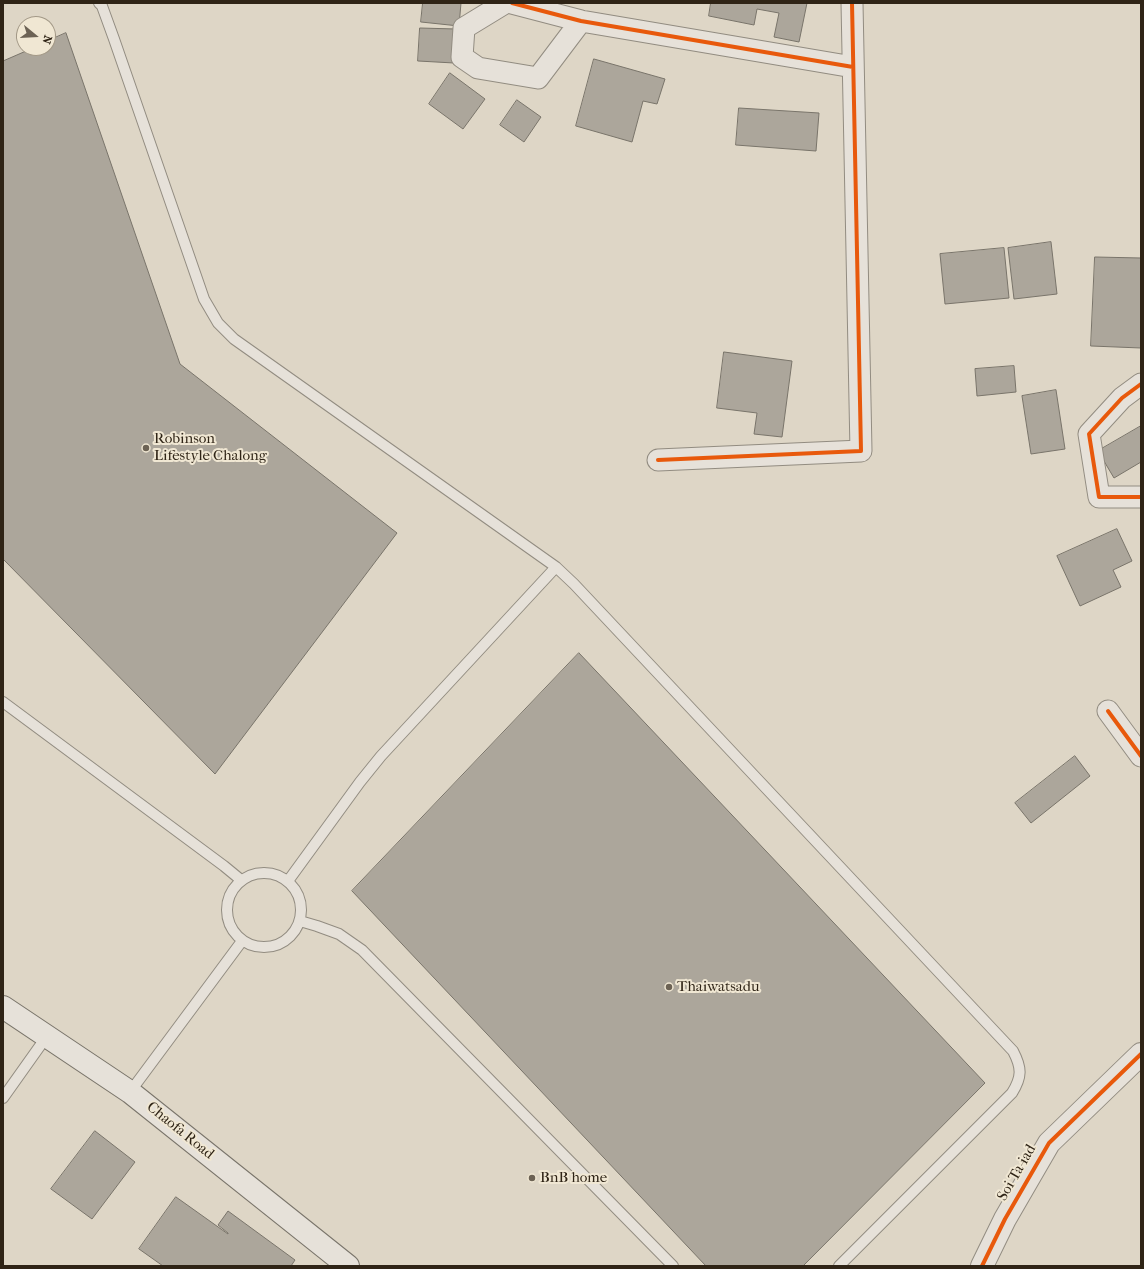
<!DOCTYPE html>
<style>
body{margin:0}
#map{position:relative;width:1144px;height:1269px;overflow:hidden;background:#ded6c6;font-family:"IM FELL French Canon",serif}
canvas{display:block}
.frame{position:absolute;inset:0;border:4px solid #2f2416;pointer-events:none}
.north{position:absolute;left:16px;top:16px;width:40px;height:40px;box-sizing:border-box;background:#f0e7d3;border:1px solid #a39987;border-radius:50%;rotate:108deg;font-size:11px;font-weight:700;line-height:16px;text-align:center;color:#2f2416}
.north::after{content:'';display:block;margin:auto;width:14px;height:18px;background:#6c6254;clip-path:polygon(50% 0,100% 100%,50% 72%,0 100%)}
</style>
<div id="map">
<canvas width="1144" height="1269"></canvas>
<div class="frame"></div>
<div class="north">N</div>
</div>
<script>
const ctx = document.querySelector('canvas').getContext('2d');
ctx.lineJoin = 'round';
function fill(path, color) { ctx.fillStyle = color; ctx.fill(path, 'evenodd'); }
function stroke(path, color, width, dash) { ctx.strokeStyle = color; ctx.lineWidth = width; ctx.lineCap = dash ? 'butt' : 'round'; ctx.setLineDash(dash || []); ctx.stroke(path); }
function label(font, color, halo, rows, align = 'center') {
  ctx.font = font + ' "IM FELL French Canon",serif'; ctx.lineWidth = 4; ctx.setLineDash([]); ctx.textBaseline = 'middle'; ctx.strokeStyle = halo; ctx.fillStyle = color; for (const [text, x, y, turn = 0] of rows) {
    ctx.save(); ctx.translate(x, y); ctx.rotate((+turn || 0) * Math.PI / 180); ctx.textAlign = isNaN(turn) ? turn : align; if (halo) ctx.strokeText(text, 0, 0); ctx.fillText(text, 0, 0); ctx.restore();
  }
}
const building = new Path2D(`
 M423 3H461L459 26 421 22Z
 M711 3H807L799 42 774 37 779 13 757 9 754 25 709 16Z
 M420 28 456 29 454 63 418 61Z
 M66 33 180 364 397 533 215 774 3 559V61L33 48H48V41Z
 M594 59 665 79 657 104 643 101 632 142 576 126Z
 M450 73 485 99 463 129 429 104Z
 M517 100 541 117 524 142 500 125Z
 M739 108 819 113 816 151 736 145Z
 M1051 242 1057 294 1014 299 1008 248Z
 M1004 248 1009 298 945 304 940 254Z
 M1095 257 1141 258V348L1091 346Z
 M724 352 792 361 782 437 754 434 757 413 717 408Z
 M1014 366 1016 392 977 396 975 369Z
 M1056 390 1065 449 1031 454 1022 396Z
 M1141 426V462L1114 478 1098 451Z
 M1117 529 1132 561 1113 570 1121 587 1080 606 1057 556Z
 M579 653 985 1083 803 1266H706L352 891Z
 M1075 756 1090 776 1031 823 1015 803Z
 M95 1131 135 1162 92 1219 51 1189Z
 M176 1197 228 1234V1233L218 1225 228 1211 295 1260 291 1266H163L139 1249Z`);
const service = new Path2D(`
 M99 3 102 6 114 39 204 299 218 323 234 339 556 567 574 584 1013 1051C1022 1068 1022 1077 1012 1093L839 1266
 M3 702 224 866 241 880
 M227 910a37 37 0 1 1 74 0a37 37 0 1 1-74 0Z
 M288 881 360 782 381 756 556 567
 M300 921 317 926 339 934 362 950 673 1266
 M130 1092 242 941
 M3 1098 47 1036`);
const minor = new Path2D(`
 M505 3 464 28 462 57 478 68 538 78 581 21
 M512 3 581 21 853 67
 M1141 384 1122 398 1089 434 1099 497H1141
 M658 460 861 451 852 3
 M1108 711 1141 756`);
const tertiary = new Path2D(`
 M982 1266 1005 1219 1049 1143 1141 1054`);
const secondary = new Path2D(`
 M3 1007 130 1092 348 1266`);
const cycleway = new Path2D(`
 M512 3 581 21 853 67
 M1141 384 1122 398 1089 434 1099 497H1141
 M658 460 861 451 852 3
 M1108 711 1141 756
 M982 1266 1005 1219 1049 1143 1141 1054`);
const markers = [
 [146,448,4,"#6c6254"],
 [669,987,4,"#6c6254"],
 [532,1178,4,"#6c6254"]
];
const poiNames = [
 ["Robinson",154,439],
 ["Lifestyle Chalong",154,456],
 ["Thaiwatsadu",677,987],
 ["BnB home",540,1178]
];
const streetNames = [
 ["Chaofa Road",180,1131,39],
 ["Soi Ta-iad",1017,1173,-60]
];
fill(building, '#aca69b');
stroke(building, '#79746a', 1);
stroke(service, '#928c81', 12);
stroke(minor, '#928c81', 23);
stroke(tertiary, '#928c81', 24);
stroke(secondary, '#79746a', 24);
stroke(service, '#e6e1d9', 10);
stroke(minor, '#e6e1d9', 21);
stroke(tertiary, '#e6e1d9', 22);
stroke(secondary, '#e6e1d9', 22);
stroke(cycleway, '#e8590c', 4);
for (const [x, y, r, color] of markers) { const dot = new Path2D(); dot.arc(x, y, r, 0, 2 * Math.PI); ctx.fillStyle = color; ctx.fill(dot); stroke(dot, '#f0e7d3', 1.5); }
label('15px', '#2f2416', '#f0e7d3', poiNames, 'left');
label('15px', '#2f2416', '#f0e7d3', streetNames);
</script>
